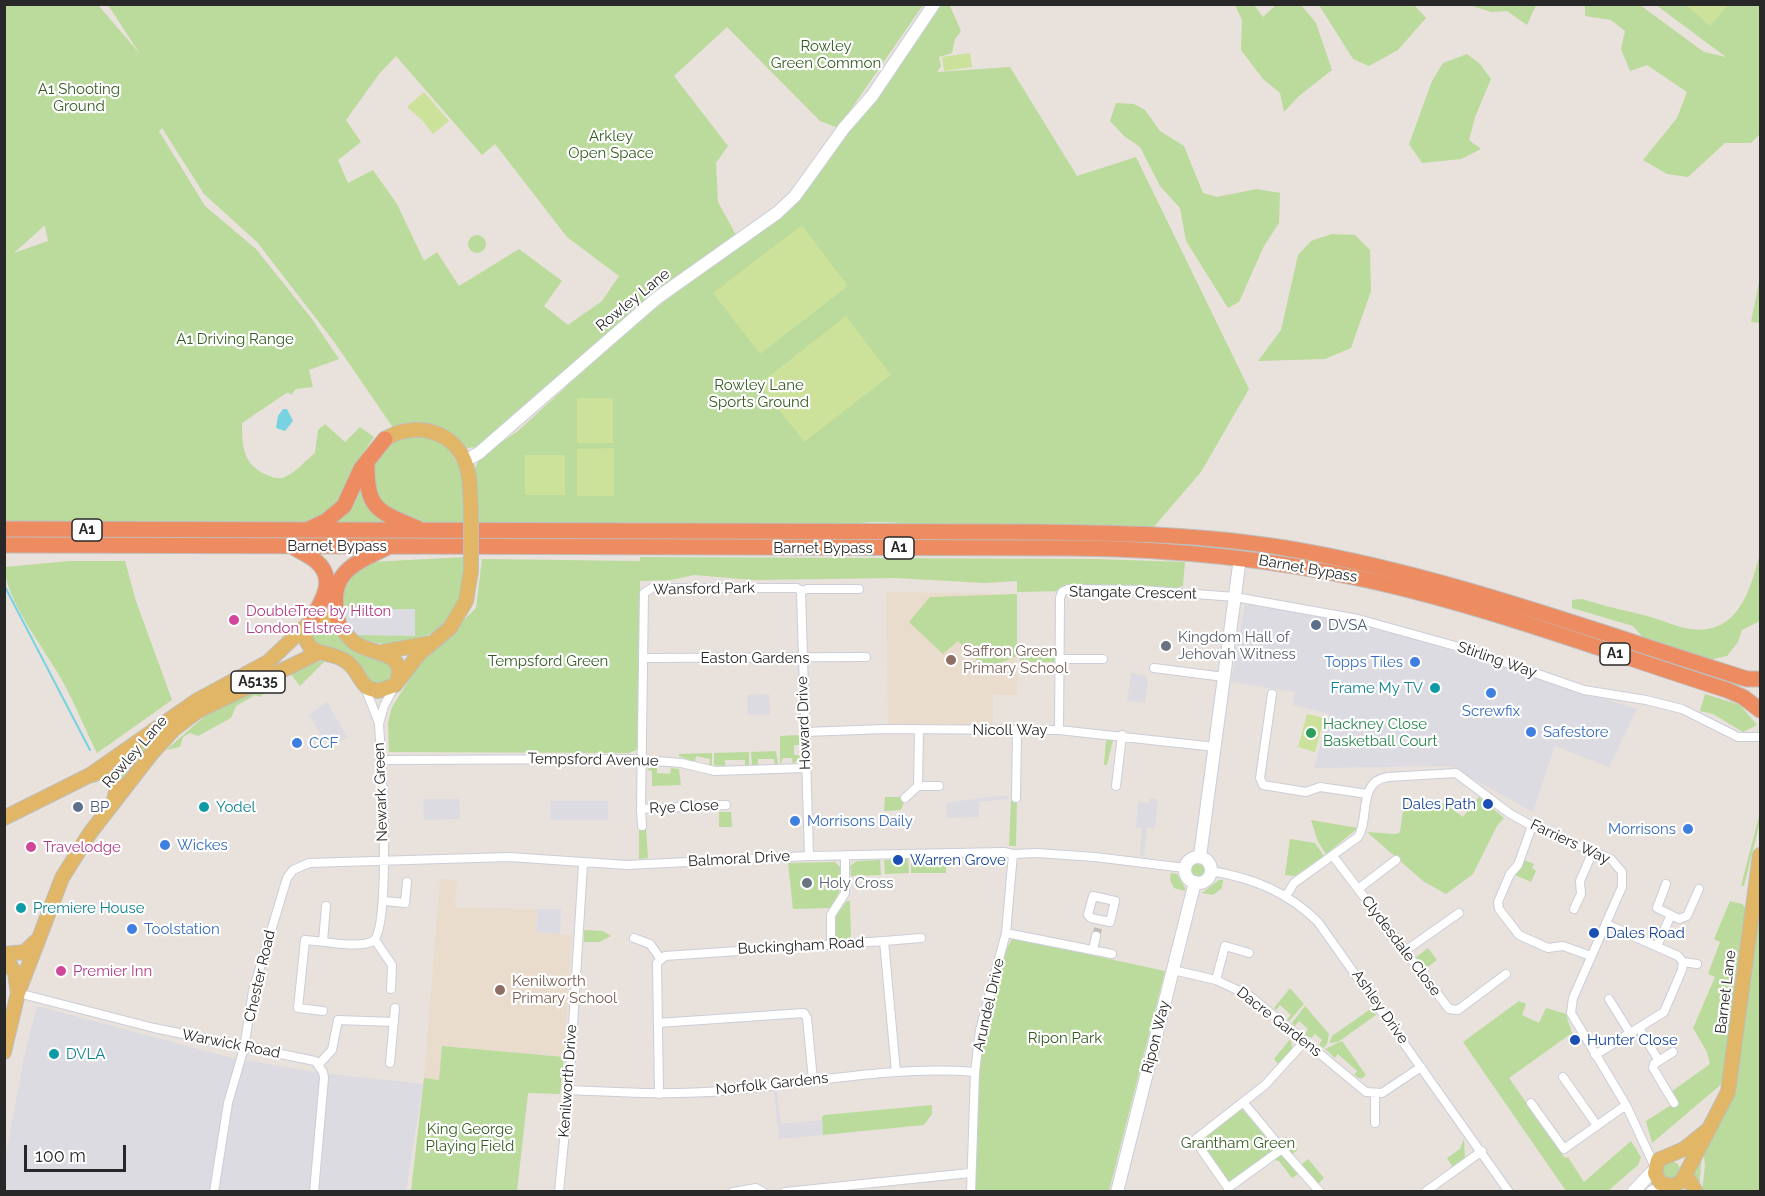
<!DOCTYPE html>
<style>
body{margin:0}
#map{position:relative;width:1765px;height:1196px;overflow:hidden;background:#e9e1db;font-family:Raleway,sans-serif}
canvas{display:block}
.frame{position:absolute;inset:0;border:6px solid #282828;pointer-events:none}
.scale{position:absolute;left:24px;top:1145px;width:102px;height:27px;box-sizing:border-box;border:3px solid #282828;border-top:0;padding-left:8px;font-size:18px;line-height:21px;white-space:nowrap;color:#282828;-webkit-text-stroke:4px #fff;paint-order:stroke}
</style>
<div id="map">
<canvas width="1765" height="1196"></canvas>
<div class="frame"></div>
<div class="scale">100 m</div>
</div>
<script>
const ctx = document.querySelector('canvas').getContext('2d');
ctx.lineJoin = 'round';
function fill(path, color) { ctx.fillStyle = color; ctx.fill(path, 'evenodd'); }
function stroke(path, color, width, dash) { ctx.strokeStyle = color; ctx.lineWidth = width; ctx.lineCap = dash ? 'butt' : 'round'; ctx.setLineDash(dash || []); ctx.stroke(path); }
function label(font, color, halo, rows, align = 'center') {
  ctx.font = font + ' Raleway,sans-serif'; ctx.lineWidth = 4.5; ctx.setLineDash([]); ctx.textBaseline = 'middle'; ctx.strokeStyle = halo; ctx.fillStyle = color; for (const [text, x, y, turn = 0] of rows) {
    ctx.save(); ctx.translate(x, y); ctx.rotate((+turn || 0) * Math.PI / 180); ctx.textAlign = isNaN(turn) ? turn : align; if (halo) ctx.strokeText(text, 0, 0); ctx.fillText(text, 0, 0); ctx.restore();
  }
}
const industrial = new Path2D(`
 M1245 604 1304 613 1411 638 1637 709 1609 767 1555 746 1533 812 1450 766 1314 768 1329 714 1293 705 1295 692 1231 682Z
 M416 609 415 637 354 635 340 610Z
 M1131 673 1144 675 1148 679 1145 703 1127 701Z
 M769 694 770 714 748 715 747 695Z
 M327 702 347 737 328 747 309 715Z
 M995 796H1009V799L979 802V817L947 818 946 803Z
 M1150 798 1158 799 1155 829 1147 828 1144 856 1140 855 1142 828 1136 827 1138 802 1149 803Z
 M423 799H459L460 819 424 820Z
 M551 801H608V820H550Z
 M537 909H561L560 934 536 932Z
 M37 1006 232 1058 320 1073 423 1084 406 1191 5 1192V1159L24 1057Z
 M774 1091H777L781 1124 822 1120 823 1135 779 1139Z`);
const education = new Path2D(`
 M886 592 1017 594V695H993V724H888Z
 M440 879 457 880 455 908 537 909 536 932 572 935 564 1057 443 1046 439 1081 424 1078Z`);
const green = new Path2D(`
 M4 5H98L140 54 108 5H923L838 128 820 121 727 27 674 76 728 146 716 163 718 202 736 235 651 295 479 447 465 448 408 424 394 429 335 343 257 242 204 194 162 128 159 131 205 206 256 249 312 319 339 359 309 370 313 387 296 389 291 395 288 392 242 423C242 446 243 465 267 475 272 477 279 480 285 477 295 473 306 460 315 453L318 430 325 424 345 442 360 427 374 437 365 450 339 508 311 523 5 525ZM396 56 482 155 495 144 567 237 619 276 602 301 568 325 544 306 562 281 519 249 459 286 437 252 424 261 397 204 373 170 348 183 338 160 361 142 346 120 379 74ZM45 226 48 241 14 253 44 226Z
 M941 5 950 6 961 31 955 39 952 53 939 57 941 66 937 72 1010 67 1077 176 1136 157 1249 389 1201 472 1152 529 918 525C892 522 867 520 842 526L479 525 474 471 480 457 518 431 630 328 797 200Z
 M1235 5H1254L1263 17 1276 5H1301L1316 23 1332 70 1299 96 1284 112 1280 93 1263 79 1241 50 1242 20Z
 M1319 5H1414L1426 18 1398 50 1369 66 1353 59Z
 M1469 5H1536L1527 25 1507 11 1491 12Z
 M1585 5H1640L1704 52 1726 57 1656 5H1760V134L1751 143H1725L1688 177 1667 174 1643 160 1677 118 1687 92 1647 65 1630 71 1621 49 1625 31 1611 20 1585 16Z
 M1467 54 1480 64 1491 79 1475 117 1469 140 1481 149 1461 159 1422 163 1409 144 1432 81 1443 63Z
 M1116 103 1134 104 1145 110 1160 131 1184 146 1203 193 1217 197 1257 189 1280 193 1279 223 1264 246 1239 302 1228 308 1186 241 1180 208 1160 186 1140 147 1124 136 1110 121Z
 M1332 234 1355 235 1370 250 1371 291 1351 348 1325 359 1258 361 1281 330 1298 255 1311 241Z
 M468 244a9 9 0 1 1 18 0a9 9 0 1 1-18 0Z
 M1760 277V323L1751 322Z
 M406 434 438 438C467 467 464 486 466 525L410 522 374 498C368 462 374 452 406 434Z
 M363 485 402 526 328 522Z
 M338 536 1147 540C1209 545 1271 550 1332 562 1471 590 1606 641 1741 684L1740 687 1261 554 1142 543 338 540Z
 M1760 553V621L1742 630 1738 642 1727 656 1709 660 1646 641 1633 626 1572 608V600L1582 599C1606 607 1630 611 1654 618 1664 621 1675 626 1685 628 1737 639 1750 592 1760 553Z
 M466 557C464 570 465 587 460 599 441 641 394 656 354 635L415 636V609L340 610 343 581 371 562Z
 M640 557 1096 559 1185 562 1183 586 1173 589 1017 592V581L985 583 895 578 753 580 694 575 671 580 640 581 639 749 629 753 389 752 388 723 392 707 419 664 476 608 482 559 640 561Z
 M70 561H125L136 601 172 700 97 753C85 729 75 704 63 682 47 652 4 599 5 567Z
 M1017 594V656L985 669 958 641 943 654 909 622 930 597Z
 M323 621 390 660 394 678 378 686 315 644 310 630Z
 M1055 656V662H1020V657Z
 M326 660 300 686 290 673 321 661Z
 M274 681 275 684 260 697 255 695 236 706 231 718 198 736 190 733 183 737 180 747 166 750 206 715Z
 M1705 694 1740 705 1757 725 1743 732 1713 714 1700 711Z
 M194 706 135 770 124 757Z
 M800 735V745H794V755H800V758L793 764 792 758H783L780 765V736Z
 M1106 740H1113L1107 765H1104Z
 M776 751 778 765H775L774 759H758V765H752L751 752Z
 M749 752V765L745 766V760H725V766L714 765V753Z
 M712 753V765H709L710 759 696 756 695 762 679 756V754Z
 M122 761 134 772 122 787 110 769Z
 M649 768H657V773L670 774 671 768 679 769 681 785 652 786V771L647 770Z
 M902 797 905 800 901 810 884 811 885 797Z
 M1479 797 1504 818 1497 826 1473 874 1446 894 1423 881 1367 832 1396 834 1400 832 1404 804 1444 803 1463 817Z
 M1011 800H1017L1016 846H1009Z
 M719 812H731L732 827H719Z
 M1760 812V822L1744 886H1741Z
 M1311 820 1358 828 1326 854 1318 842Z
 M639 827H646L648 858 639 859Z
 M1290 839 1315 843 1324 856 1295 876 1285 875Z
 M946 858V873H911V859Z
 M908 859 909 873 885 874 884 860Z
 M880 860 881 875 851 876 850 866 857 861Z
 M1524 860 1534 864 1532 868 1536 871 1531 882 1515 875Z
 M1189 870a9 9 0 1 1 18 0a9 9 0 1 1-18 0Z
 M835 862 841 868C841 885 841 894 830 908L793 909 788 863Z
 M1171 873 1177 874 1185 888V891L1174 888 1170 880Z
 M1219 880H1223L1222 888 1213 895 1202 893Z
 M847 901H850L851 938 836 940 834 918Z
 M1730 901 1742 904 1748 910 1724 1082 1652 1143 1646 1121 1676 1102 1671 1092 1710 1064 1707 1052 1693 1028 1715 977 1708 974 1720 942 1714 939Z
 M1760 908V1191L1702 1192 1705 1165 1703 1151 1732 1097Z
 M584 930 603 931 611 936 599 942H584Z
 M1013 938 1165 971 1109 1191 976 1192C970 1122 978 1048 997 981 1001 967 1004 950 1013 938Z
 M1428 948 1437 960 1425 969 1415 958Z
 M1290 988 1304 1004 1289 1021 1287 1020 1291 1015 1280 1005 1276 1010 1274 1008Z
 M1519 1001 1526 1004 1522 1015 1539 1023 1546 1008 1566 1014 1572 1033 1509 1078 1565 1158 1568 1157 1584 1182 1631 1141 1641 1157 1638 1165 1608 1191H1566L1463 1042Z
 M1305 1006 1329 1034 1327 1044 1323 1048 1319 1045 1322 1040 1315 1034 1311 1038 1305 1034 1308 1029 1299 1021 1295 1026 1292 1023Z
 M1372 1008 1376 1015 1338 1042 1329 1043 1332 1036Z
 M1291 1038 1292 1049 1279 1065 1274 1059Z
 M1342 1041 1366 1075 1361 1079 1354 1075 1357 1071 1338 1054 1335 1058 1325 1049Z
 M442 1046 564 1057 560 1094 528 1093 517 1191H411L424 1078 439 1080Z
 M932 1105V1114L924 1125 823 1135 822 1117 824 1115Z
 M1241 1108 1274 1145V1151L1236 1177V1180L1228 1181 1211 1161 1212 1158 1205 1148H1202L1200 1137Z
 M1287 1137 1298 1149 1291 1155 1278 1141Z
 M1464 1139 1465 1158 1453 1167 1447 1158 1460 1149Z
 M1702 1155 1699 1190 1693 1175Z
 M1279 1156H1283L1298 1174 1292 1178 1279 1161 1274 1160Z
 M1308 1159 1324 1178 1318 1184 1301 1165Z
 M1662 1170a9 9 0 1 1 18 0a9 9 0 1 1-18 0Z`);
const pitch = new Path2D(`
 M1685 4 1728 5 1710 26Z
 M970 53 972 67 944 71 942 57Z
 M424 92 449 121 433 134 423 121 407 107Z
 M802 225 848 286 760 354 713 293Z
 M846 316 891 375 804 442 759 384Z
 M577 398H613V443H577Z
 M614 448V496H577V449Z
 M525 455H565V495H525Z
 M1307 714 1324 718 1315 752 1298 747Z`);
const water = new Path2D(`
 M283 409H287L293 421 285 431 276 428 278 416Z`);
const stream = new Path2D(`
 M4 585 90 750`);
const streetTunnel = new Path2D(`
 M1096 936 1099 925`);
const street = new Path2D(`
 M801 591 809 856
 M643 658 866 657
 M1060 659H1103
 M1154 668 1224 677
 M364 685 379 723
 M1272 694 1260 778 1263 785 1306 792 1320 787 1367 794
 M1059 730 1060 598 1062 592 1068 589 1142 590 1235 597 1358 619 1466 649 1584 690 1646 700 1682 709 1738 737H1760
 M805 732 884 729 1059 730 1215 747
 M380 760 631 759 681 763 715 771 805 768
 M918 786 919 729
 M1116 786 1122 735
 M905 798 918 786H939
 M1016 798 1017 730
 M726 805 641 809 644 593 652 588H797L801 591 807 589H859
 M641 809 642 826
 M1532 826 1518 865 1510 874 1498 902 1499 909 1519 935 1548 948 1563 946 1591 956
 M1333 856 1449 1009 1458 1010 1506 974
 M1211 871C1253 878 1288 892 1318 922L1509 1192
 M1666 884 1657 908 1679 919 1687 916 1699 889
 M1358 889 1396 860
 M1093 896 1115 901 1110 922 1091 918 1088 915Z
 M1286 896 1294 883 1358 837C1370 819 1357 781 1388 777L1456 773 1509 813 1532 826 1611 859 1622 872V887L1573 998 1571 1013 1626 1105 1655 1167
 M384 901 405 903 407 882
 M1574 909 1581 894 1580 881 1593 851
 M1606 924 1678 956 1683 962 1697 964
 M1006 933 1112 954
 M634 938 650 944 660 958
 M375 940 392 965 391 989
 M323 941 326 906
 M884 941 921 938
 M831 945V915L845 893V855
 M1657 946 1671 915
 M1093 950 1096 936
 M1405 951 1459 913
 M1173 970 1216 980 1250 996 1366 1092 1382 1093 1421 1067
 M1216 980 1225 946 1249 953
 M18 993 154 1028 315 1061 323 1072 324 1078 314 1192
 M1609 999 1630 1033
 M323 1011 298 1008 305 940C321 941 360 949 373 941 392 929 381 754 379 724L384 706 395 685
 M658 1023 804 1013 807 1018 813 1080
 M1639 1028 1659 1061
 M1305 1041 1265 1085 1196 1139 1198 1145 1228 1188 1282 1149 1320 1192
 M1673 1052 1654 1064 1653 1068 1674 1103
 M1595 1055 1664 1012 1682 970 1683 962
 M390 1063 395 1008
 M319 1064 332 1050 338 1020 394 1022
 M1563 1077 1596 1124
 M569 1090C630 1093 691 1096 752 1088 826 1080 900 1066 975 1072
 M659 1094 657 963 665 956 884 941 896 1072
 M1243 1102 1282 1149
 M1531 1103 1564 1149 1626 1105
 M1375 1123V1094
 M214 1192 228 1103 244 1048 253 991 287 878 293 870 309 863 509 857 627 865 809 856 1004 852 1013 854 1037 853 1095 857 1185 868
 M559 1192 569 1090 583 864
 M733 1192 756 1188 763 1192
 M785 1192 970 1173
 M971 1192 975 1072 980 1030 1006 933 1013 854
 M1425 1192 1482 1151`);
const secondary = new Path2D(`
 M465 461 479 453 657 298 777 213 795 196 844 128 872 96 934 4
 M1200 856 1240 558
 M1185 870a13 13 0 1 1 26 0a13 13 0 1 1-26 0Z
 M1117 1192 1195 882
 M1633 1192 1654 1170
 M1652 1192 1667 1186`);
const primary = new Path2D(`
 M385 439C416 420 457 431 467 468 471 481 470 496 471 510
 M382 652 431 643
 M397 682C408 651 372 655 355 643 345 636 341 624 331 618L316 617 308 624 305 632C306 659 331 649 347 662 357 669 359 681 368 688L378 691 395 685 419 654 450 628 466 601 471 571
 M92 775 100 772 111 775 117 787 114 801
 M4 818 90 775 196 701 268 662 308 624
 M4 954 25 952 35 942
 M4 955 15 973 18 993
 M4 1052 18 993 62 878 90 833 152 753 173 730 198 711 318 653
 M1709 1129 1684 1149 1658 1160 1655 1173 1660 1183 1673 1186 1682 1181 1728 1092 1760 855
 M1686 1175 1696 1192`);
const highway = new Path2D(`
 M367 463C366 509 377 511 417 528
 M311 528 326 521 344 506 361 469 385 439
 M4 529 1032 532C1117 533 1201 534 1285 548 1436 573 1580 626 1725 672L1747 679H1760
 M4 545 1070 548C1170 549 1269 558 1367 580 1489 607 1608 652 1727 690L1743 697 1760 710
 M292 546C300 552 309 555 316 561 338 580 321 602 311 621
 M339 625C327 576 346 567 386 548`);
const primaryBridge = new Path2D(`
 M471 571V510`);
const markers = [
 [234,620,6,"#d1479c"],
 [1316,625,6,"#5c6f8a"],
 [1166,646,6,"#6b7280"],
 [951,660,6,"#8d6e63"],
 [1415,662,6,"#3f7fe0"],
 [1435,688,6,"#0f9aa8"],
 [1491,693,6,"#3f7fe0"],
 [1531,732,6,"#3f7fe0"],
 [1311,733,6,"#2e9e5b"],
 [297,743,6,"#3f7fe0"],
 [1488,804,6,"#1a4fb4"],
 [78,807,6,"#5c6f8a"],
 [204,807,6,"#0f9aa8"],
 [795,821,6,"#3f7fe0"],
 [1688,829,6,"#3f7fe0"],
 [165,845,6,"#3f7fe0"],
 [31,847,6,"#d1479c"],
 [898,860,6,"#1a4fb4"],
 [807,883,6,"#6b7280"],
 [21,908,6,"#0f9aa8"],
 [132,929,6,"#3f7fe0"],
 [1594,933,6,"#1a4fb4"],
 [61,971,6,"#d1479c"],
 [500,990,6,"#8d6e63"],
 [1575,1040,6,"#1a4fb4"],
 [54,1054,6,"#0f9aa8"]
];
const shields = [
 [87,530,30],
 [899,548,30],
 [1615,654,30],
 [258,682,54]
];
const shieldNames = [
 ["A1",87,530],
 ["A1",899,548],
 ["A1",1615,654],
 ["A5135",258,682]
];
const parkNames = [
 ["Rowley",826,46],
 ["Green Common",826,63],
 ["A1 Shooting",79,89],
 ["Ground",79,106],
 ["Arkley",611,136],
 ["Open Space",611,153],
 ["A1 Driving Range",235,339],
 ["Rowley Lane",759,385],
 ["Sports Ground",759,402],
 ["Tempsford Green",548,661],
 ["Ripon Park",1065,1038],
 ["King George",470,1129],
 ["Playing Field",470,1146],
 ["Grantham Green",1238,1143]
];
const streetNames = [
 ["Rowley Lane",633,300,-39],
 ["Barnet Bypass",337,546],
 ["Barnet Bypass",823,548],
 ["Barnet Bypass",1308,569,10],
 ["Wansford Park",704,589,-1],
 ["Stangate Crescent",1133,593,1],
 ["Easton Gardens",755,658],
 ["Stirling Way",1497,660,19],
 ["Howard Drive",804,723,-92],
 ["Nicoll Way",1010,730],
 ["Rowley Lane",135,752,-49],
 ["Tempsford Avenue",593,760,1],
 ["Newark Green",381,792,-92],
 ["Rye Close",684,807,-3],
 ["Farriers Way",1570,842,25],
 ["Balmoral Drive",739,859,-3],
 ["Buckingham Road",801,946,-3],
 ["Clydesdale Close",1401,946,53],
 ["Chester Road",260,976,-77],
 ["Barnet Lane",1726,992,-83],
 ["Arundel Drive",989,1005,-77],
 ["Ashley Drive",1380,1007,55],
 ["Dacre Gardens",1279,1022,38],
 ["Ripon Way",1156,1037,-76],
 ["Warwick Road",231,1044,11],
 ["Kenilworth Drive",568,1081,-86],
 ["Norfolk Gardens",772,1084,-6]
];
const hotelNames = [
 ["DoubleTree by Hilton",246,611],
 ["London Elstree",246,628],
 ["Travelodge",43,847],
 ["Premier Inn",73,971]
];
const serviceNames = [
 ["DVSA",1328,625],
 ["BP",90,807]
];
const worshipNames = [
 ["Kingdom Hall of",1178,637],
 ["Jehovah Witness",1178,654],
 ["Holy Cross",819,883]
];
const educationNames = [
 ["Saffron Green",963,651],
 ["Primary School",963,668],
 ["Kenilworth",512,981],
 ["Primary School",512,998]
];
const shopNames = [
 ["Topps Tiles",1403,662,"right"],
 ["Screwfix",1491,711,"center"],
 ["Safestore",1543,732],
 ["CCF",309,743],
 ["Morrisons Daily",807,821],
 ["Morrisons",1676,829,"right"],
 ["Wickes",177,845],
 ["Toolstation",144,929]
];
const cultureNames = [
 ["Frame My TV",1423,688,"right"],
 ["Yodel",216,807],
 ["Premiere House",33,908],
 ["DVLA",66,1054]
];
const leisureNames = [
 ["Hackney Close",1323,724],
 ["Basketball Court",1323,741]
];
const transitNames = [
 ["Dales Path",1476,804,"right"],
 ["Warren Grove",910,860],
 ["Dales Road",1606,933],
 ["Hunter Close",1587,1040]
];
fill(industrial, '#dcdbe2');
fill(education, '#eadccc');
fill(green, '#badb9c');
fill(pitch, '#cce199');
fill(water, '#77d3e2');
stroke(stream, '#77d3e2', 2);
stroke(streetTunnel, '#c2bcb7', 8, [8, 4]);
stroke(street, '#caced9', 10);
stroke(secondary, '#caced9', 14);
stroke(primary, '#bebebe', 16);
stroke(highway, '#bebebe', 17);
stroke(street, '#fff', 8);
stroke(secondary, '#fff', 12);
stroke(primary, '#e2b667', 14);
stroke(highway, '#ee8c61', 15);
stroke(primaryBridge, '#bebebe', 16, []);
stroke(primaryBridge, '#e2b667', 14);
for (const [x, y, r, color] of markers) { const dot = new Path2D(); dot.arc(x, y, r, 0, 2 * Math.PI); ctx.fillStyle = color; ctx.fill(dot); stroke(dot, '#fff', 2); }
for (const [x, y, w] of shields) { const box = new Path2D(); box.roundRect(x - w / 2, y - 11, w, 22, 4.5); ctx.fillStyle = '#fff'; ctx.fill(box); stroke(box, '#282828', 1.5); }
label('bold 14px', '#282828', null, shieldNames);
label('15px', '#355d20', '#fff', parkNames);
label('15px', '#282828', '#fff', streetNames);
label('15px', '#b23c85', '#fff', hotelNames, 'left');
label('15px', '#4e5e75', '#fff', serviceNames, 'left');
label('15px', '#5b616d', '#fff', worshipNames, 'left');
label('15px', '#785e54', '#fff', educationNames, 'left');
label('15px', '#366cbe', '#fff', shopNames, 'left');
label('15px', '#0d838f', '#fff', cultureNames, 'left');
label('15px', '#27864d', '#fff', leisureNames, 'left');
label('15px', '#164399', '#fff', transitNames, 'left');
</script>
